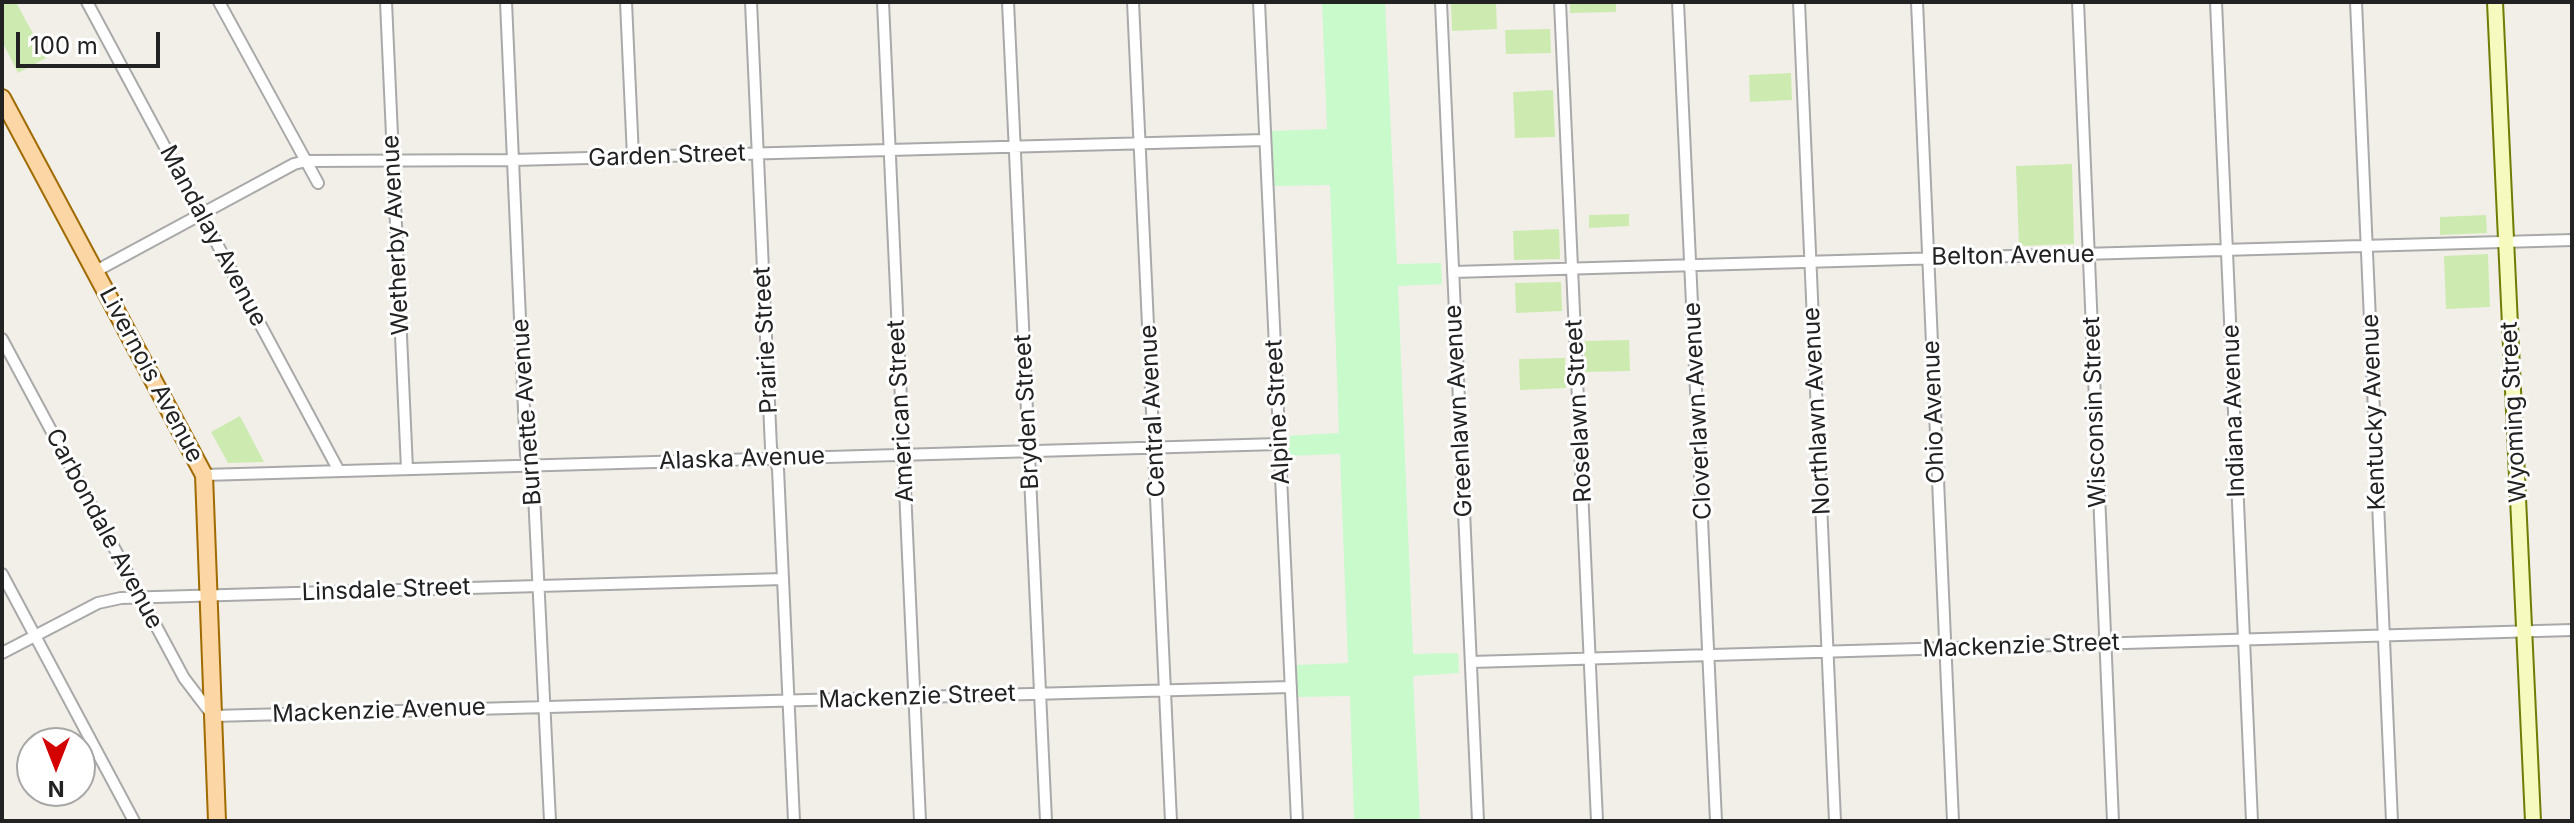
<!DOCTYPE html>
<style>
body{margin:0}
#map{position:relative;width:2574px;height:823px;overflow:hidden;background:#f2efe9;font-family:Inter,sans-serif}
canvas{display:block}
.frame{position:absolute;inset:0;border:4px solid #222;pointer-events:none}
.north{position:absolute;left:16px;top:727px;width:80px;height:80px;box-sizing:border-box;background:#fff;border:2px solid #a7a7a7;border-radius:50%;rotate:180deg;font-size:22px;font-weight:700;line-height:32px;text-align:center;color:#222}
.north::after{content:'';display:block;margin:auto;width:28px;height:36px;background:#d40000;clip-path:polygon(50% 0,100% 100%,50% 72%,0 100%)}
.scale{position:absolute;left:16px;top:32px;width:144px;height:36px;box-sizing:border-box;border:4px solid #222;border-top:0;padding-left:10px;font-size:24px;line-height:28px;white-space:nowrap;color:#222;-webkit-text-stroke:6px #fff;paint-order:stroke}
</style>
<div id="map">
<canvas width="2574" height="823"></canvas>
<div class="frame"></div>
<div class="north">N</div>
<div class="scale">100 m</div>
</div>
<script>
const ctx = document.querySelector('canvas').getContext('2d');
ctx.lineJoin = 'round';
function fill(path, color) { ctx.fillStyle = color; ctx.fill(path, 'evenodd'); }
function stroke(path, color, width, dash) { ctx.strokeStyle = color; ctx.lineWidth = width; ctx.lineCap = dash ? 'butt' : 'round'; ctx.setLineDash(dash || []); ctx.stroke(path); }
function label(font, color, halo, rows, align = 'center') {
  ctx.font = font + ' Inter,sans-serif'; ctx.lineWidth = 6; ctx.setLineDash([]); ctx.textBaseline = 'middle'; ctx.strokeStyle = halo; ctx.fillStyle = color; for (const [text, x, y, turn = 0] of rows) {
    ctx.save(); ctx.translate(x, y); ctx.rotate((+turn || 0) * Math.PI / 180); ctx.textAlign = isNaN(turn) ? turn : align; if (halo) ctx.strokeText(text, 0, 0); ctx.fillText(text, 0, 0); ctx.restore();
  }
}
const grass = new Path2D(`
 M2 2H16L46 58 18 73 2 41Z
 M1496 2 1497 29 1452 31 1451 4Z
 M1570 2H1616V12L1570 13Z
 M1550 29 1551 53 1506 54 1505 30Z
 M1791 73 1792 100 1750 102 1749 75Z
 M1553 90 1555 137 1515 138 1513 92Z
 M2072 164 2074 244 2019 246 2016 166Z
 M1629 214V226L1589 228V215Z
 M2486 215 2487 233 2440 235V217Z
 M1559 229 1560 259 1514 260 1513 231Z
 M2488 254 2490 307 2446 309 2444 256Z
 M1561 282 1562 311 1516 313 1515 283Z
 M1629 340 1630 371 1585 372 1584 341Z
 M1565 358 1566 388 1520 390 1519 359Z
 M240 416 264 462 228 463 211 432Z`);
const park = new Path2D(`
 M1322 2H1385L1397 264 1441 263 1442 284 1398 286 1413 654 1458 653 1459 673 1413 676 1420 821H1354L1350 696 1296 697 1295 665 1348 663 1340 454 1285 456 1284 436 1339 433 1330 185 1272 186 1270 131 1327 129Z`);
const street = new Path2D(`
 M87 2 339 471
 M219 2 318 183
 M386 2 407 469
 M506 2 526 455 533 474 550 821
 M626 2 633 157
 M751 2 771 448 778 469 794 821
 M883 2 920 821
 M1008 2 1046 821
 M1133 2 1171 821
 M1259 2 1297 821
 M1441 2 1478 821
 M1560 2 1597 821
 M1678 2 1716 821
 M1799 2 1835 821
 M1917 2 1953 821
 M2078 2 2113 821
 M2216 2 2252 821
 M2356 2 2392 821
 M96 271 294 164 306 161 513 160 1265 140
 M1453 272 2572 240
 M2 339 184 678 213 716 1291 687
 M204 475 1279 444
 M2 574 134 821
 M2 653 98 603 121 598 783 579
 M1471 662 2572 630`);
const secondary = new Path2D(`
 M2495 2 2533 821`);
const primary = new Path2D(`
 M2 98 204 475 217 821`);
const streetNames = [
 ["Garden Street",667,156,-2],
 ["Wetherby Avenue",396,235,-93],
 ["Mandalay Avenue",213,236,62],
 ["Belton Avenue",2013,256,-1],
 ["Prairie Street",766,340,-93],
 ["Livernois Avenue",151,375,62],
 ["American Street",901,411,-93],
 ["Central Avenue",1153,411,-93],
 ["Greenlawn Avenue",1459,411,-93],
 ["Roselawn Street",1579,411,-93],
 ["Cloverlawn Avenue",1698,411,-93],
 ["Northlawn Avenue",1817,411,-93],
 ["Indiana Avenue",2234,411,-92],
 ["Burnette Avenue",527,412,-94],
 ["Bryden Street",1027,412,-93],
 ["Alpine Street",1278,412,-93],
 ["Ohio Avenue",1934,412,-92],
 ["Wisconsin Street",2095,412,-92],
 ["Kentucky Avenue",2374,412,-92],
 ["Wyoming Street",2514,412,-93],
 ["Alaska Avenue",742,459,-2],
 ["Carbondale Avenue",104,529,62],
 ["Linsdale Street",386,590,-2],
 ["Mackenzie Street",2021,646,-2],
 ["Mackenzie Street",917,697,-2],
 ["Mackenzie Avenue",379,711,-2]
];
fill(grass, '#cdebb0');
fill(park, '#c8facc');
stroke(street, '#a9a9a9', 14);
stroke(secondary, '#707d05', 18);
stroke(primary, '#a06b00', 20);
stroke(street, '#fff', 10);
stroke(secondary, '#f7fabf', 14);
stroke(primary, '#fcd6a4', 16);
label('24px', '#222', '#fff', streetNames);
</script>
